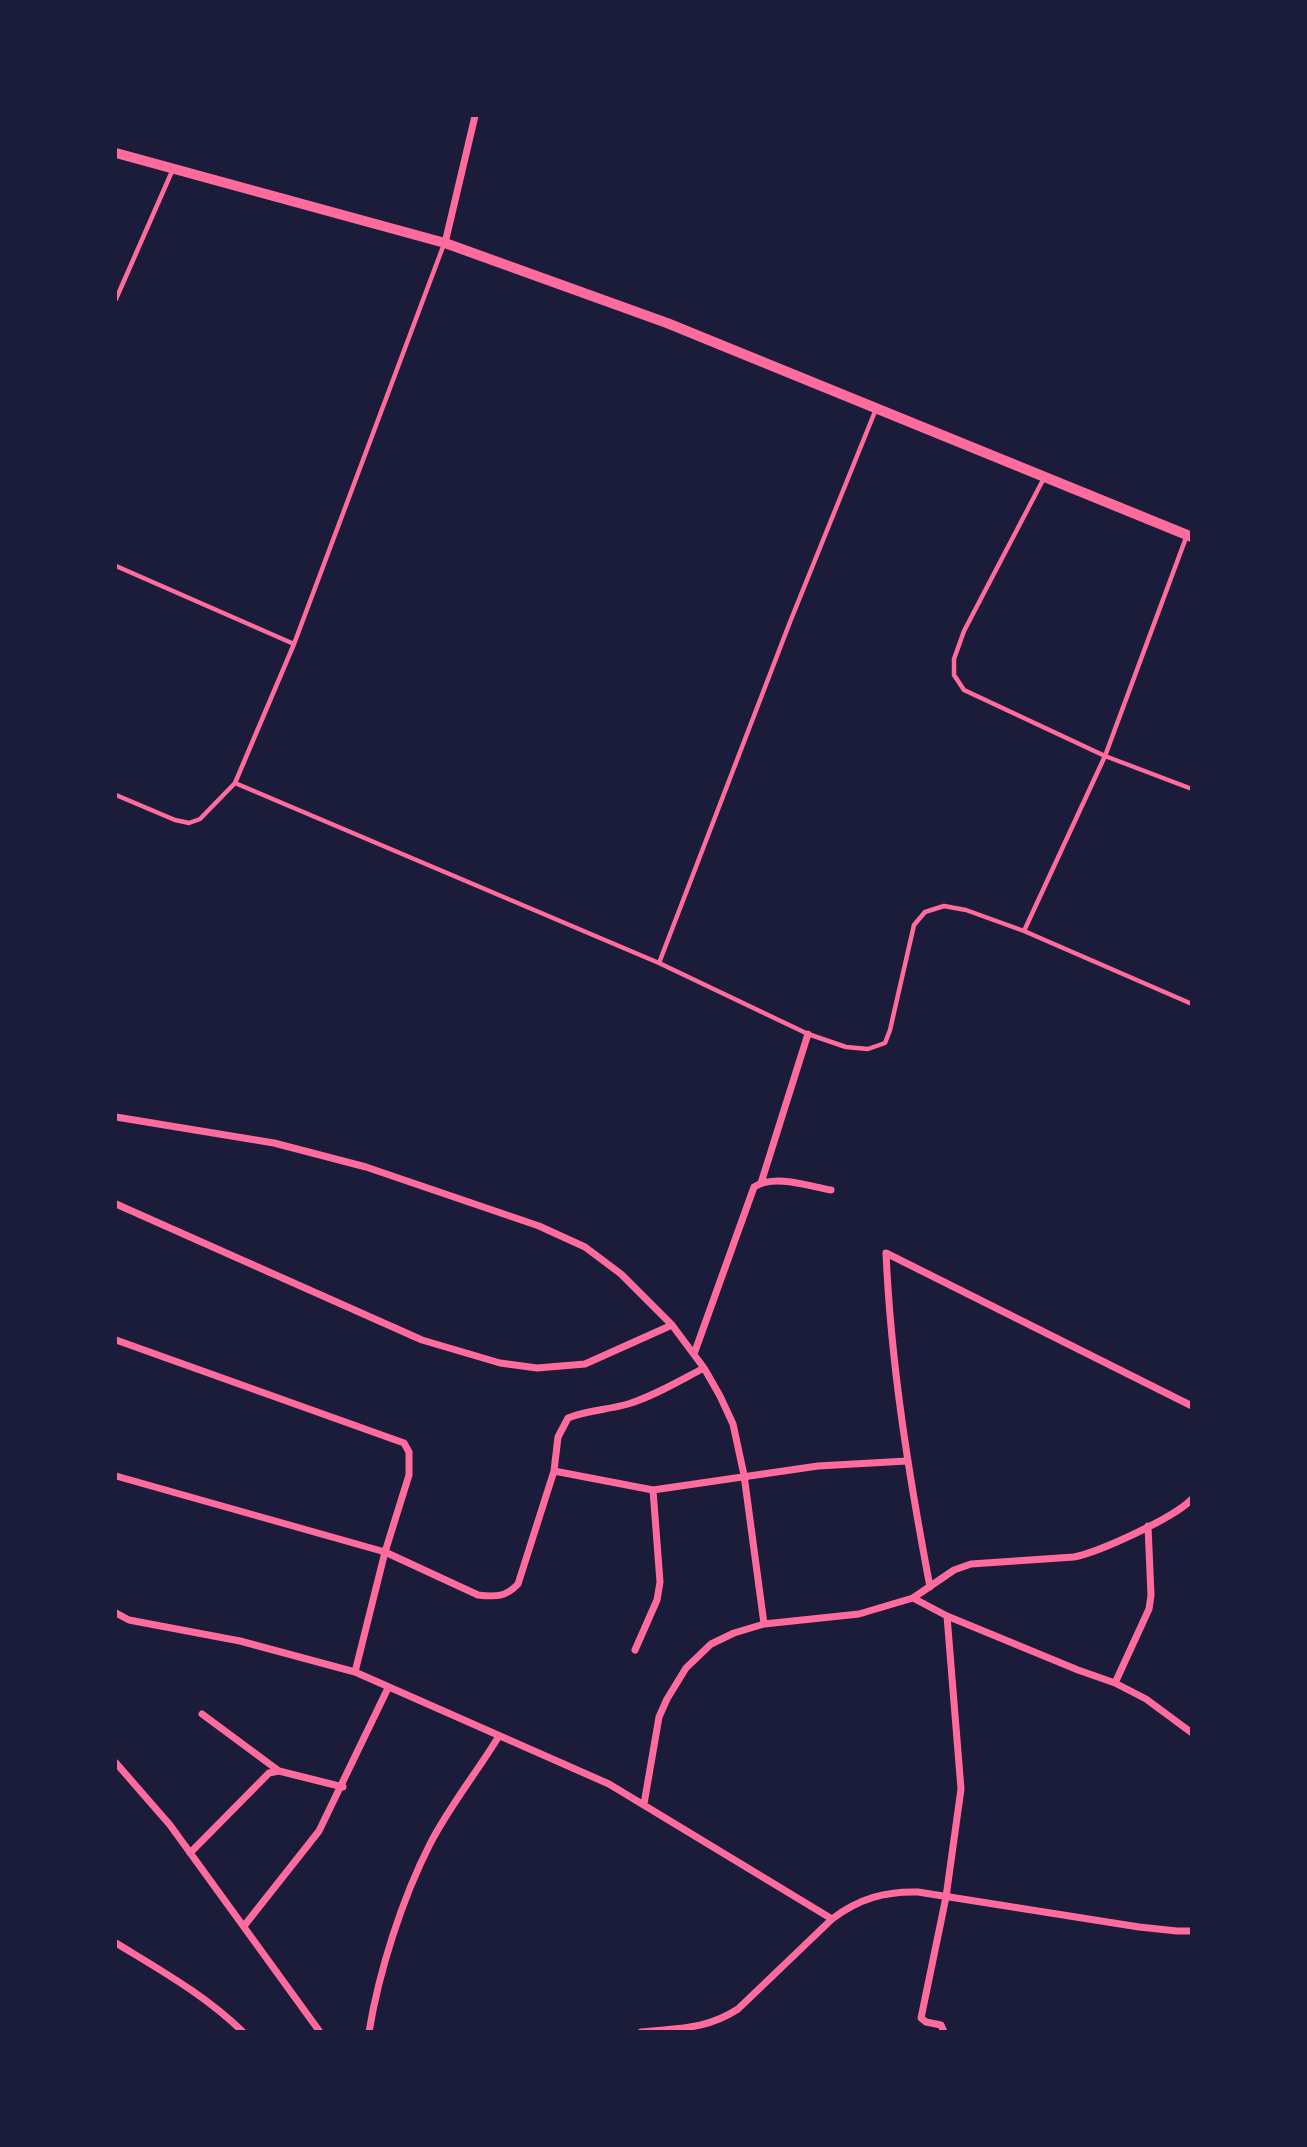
<!DOCTYPE html>
<style>
body{margin:0}
#map{position:relative;width:1307px;height:2147px;overflow:hidden;background:#1b1b3a;font-family:Quicksand,sans-serif}
canvas{display:block}
.frame{position:absolute;inset:0;border:117px solid #1b1b3a;pointer-events:none}
</style>
<div id="map">
<canvas width="1307" height="2147"></canvas>
<div class="frame"></div>
</div>
<script>
const ctx = document.querySelector('canvas').getContext('2d');
ctx.lineJoin = 'round';
function stroke(path, color, width, dash) { ctx.strokeStyle = color; ctx.lineWidth = width; ctx.lineCap = dash ? 'butt' : 'round'; ctx.setLineDash(dash || []); ctx.stroke(path); }
const service = new Path2D(`
 M116 299 173 169
 M1044 478 964 631 954 659V675L964 690 1105 756 1192 789
 M116 566 294 644
 M235 783 659 963 808 1034 846 1047 868 1049 885 1043 890 1030 914 925 925 912 944 906 966 910 1024 931 1192 1004
 M116 795 175 820 189 823 200 819 235 783 294 644 444 244
 M1024 931 1105 756 1187 535
 M659 963 790 622 876 409`);
const minor = new Path2D(`
 M445 243 475 116
 M116 1117 274 1143 366 1167 539 1226 585 1247 621 1274 672 1325 704 1368 720 1396 733 1424 744 1475 764 1624
 M761 1183 808 1034
 M116 1204 422 1340 500 1363 537 1368 585 1364 672 1325
 M116 1340 404 1443 409 1452V1475L385 1552 355 1672
 M694 1354 754 1187C775 1174 808 1186 831 1190
 M554 1471 653 1490 818 1466 907 1461
 M116 1476 385 1552 478 1595C496 1597 506 1597 518 1584L554 1471 558 1437 568 1418C587 1410 608 1410 628 1404 654 1396 679 1381 704 1368
 M930 1587C909 1476 891 1366 886 1253L1192 1406
 M913 1598 947 1616 1078 1670 1115 1683 1146 1699 1192 1733
 M116 1613 129 1620 240 1641 355 1672 609 1784 832 1919
 M635 1650 657 1600 660 1582 653 1490
 M1115 1683 1149 1609 1151 1595 1148 1526
 M202 1714 279 1771
 M116 1763 170 1825 320 2032
 M644 1804 659 1717 667 1699 686 1668 711 1644 734 1633 764 1624 859 1614 896 1603 913 1598 954 1570 971 1564 1074 1557C1099 1552 1174 1518 1192 1499
 M190 1853 269 1773 279 1771 343 1787
 M244 1926 319 1831 388 1688
 M116 1943C160 1970 205 1995 243 2032
 M369 2032C379 1971 402 1899 430 1844 449 1807 477 1772 499 1736
 M641 2032C677 2028 706 2030 738 2009L832 1919C858 1899 885 1891 918 1892L1139 1927 1177 1931H1192
 M944 2032 941 2025 926 2022 921 2018 946 1897 961 1789 947 1616`);
const tertiary = new Path2D(`
 M116 153 445 243 667 323 1192 537`);
stroke(service, '#ff6b9d', 4.5);
stroke(minor, '#ff6b9d', 7);
stroke(tertiary, '#ff6b9d', 10);
</script>
